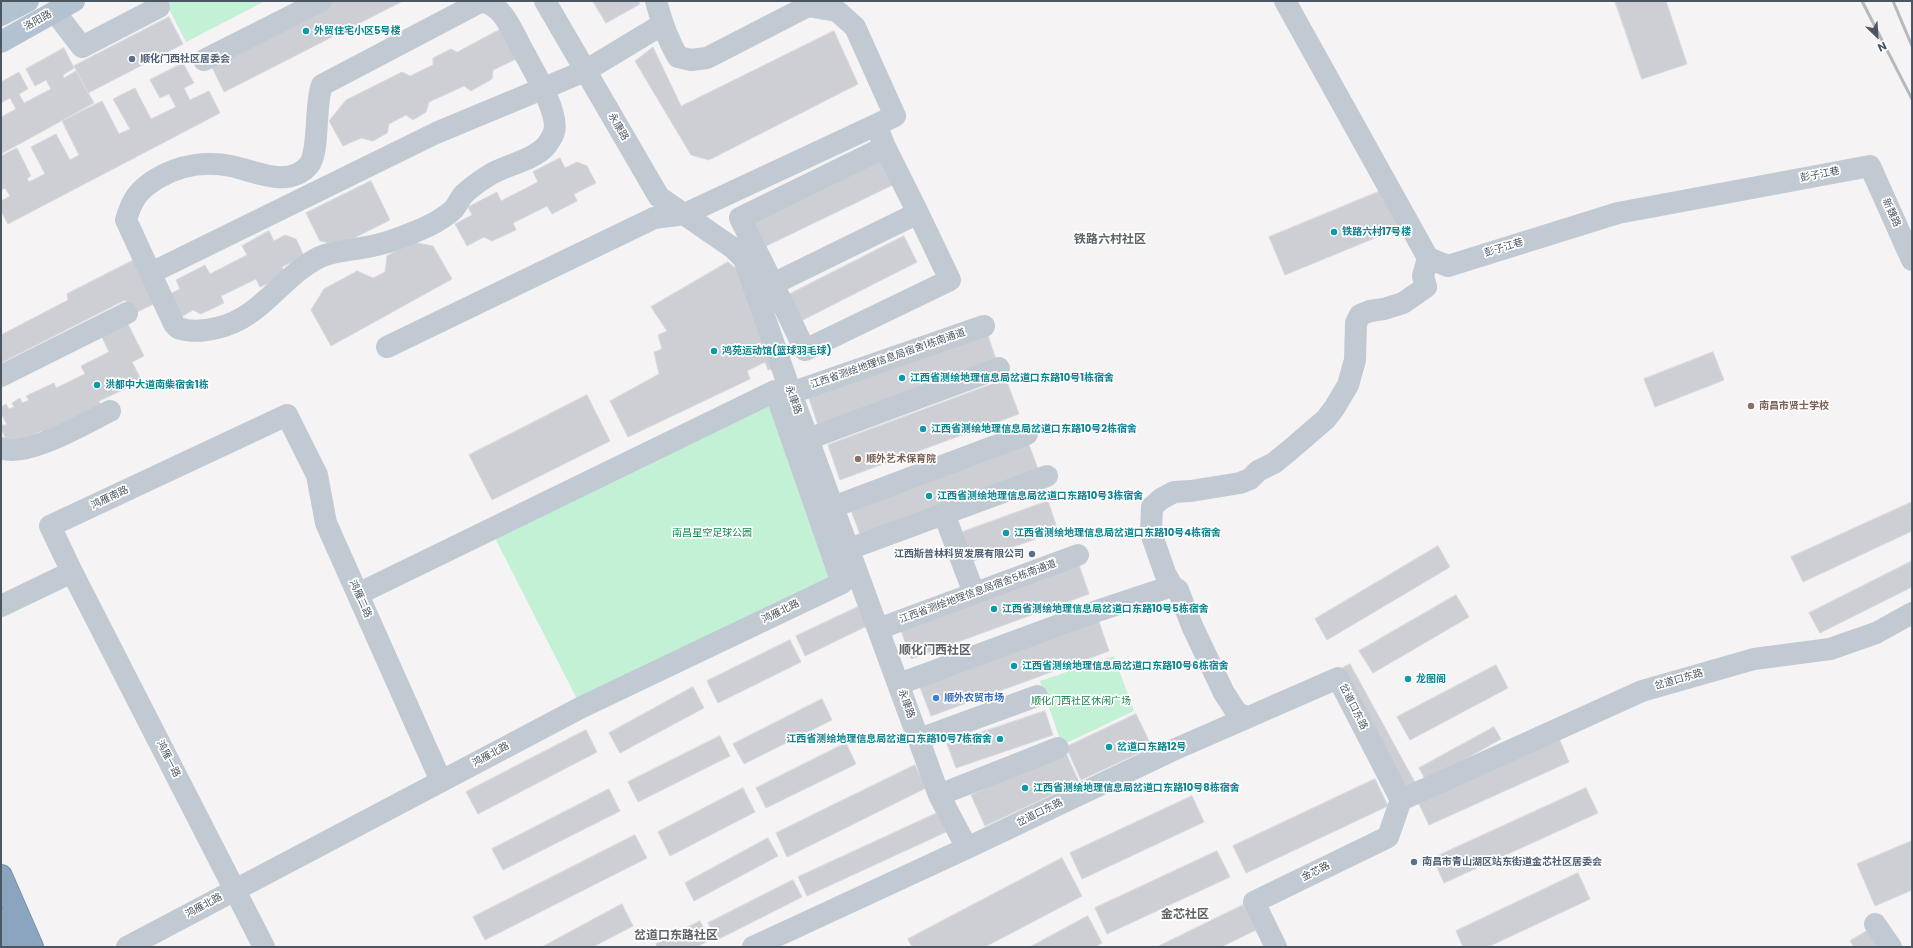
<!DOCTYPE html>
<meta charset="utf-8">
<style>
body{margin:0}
#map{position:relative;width:1913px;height:948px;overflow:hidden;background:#f5f3f3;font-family:Poppins,sans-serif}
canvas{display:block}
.frame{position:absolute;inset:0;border:2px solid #4a5661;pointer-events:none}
.north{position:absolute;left:1857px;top:16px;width:40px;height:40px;-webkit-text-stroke:3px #fff;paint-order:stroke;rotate:155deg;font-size:11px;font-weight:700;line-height:16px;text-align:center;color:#4a5661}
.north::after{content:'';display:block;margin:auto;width:14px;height:18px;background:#4a5661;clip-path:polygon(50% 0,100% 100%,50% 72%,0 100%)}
</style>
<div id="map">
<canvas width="1913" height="948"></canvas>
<div class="frame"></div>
<div class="north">N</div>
</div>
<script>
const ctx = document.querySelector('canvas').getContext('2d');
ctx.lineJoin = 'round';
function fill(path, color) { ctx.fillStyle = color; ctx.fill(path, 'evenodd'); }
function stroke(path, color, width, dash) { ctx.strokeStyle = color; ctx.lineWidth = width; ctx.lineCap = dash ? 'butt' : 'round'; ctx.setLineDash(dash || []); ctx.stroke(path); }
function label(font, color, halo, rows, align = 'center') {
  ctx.font = font + ' Poppins,"Noto Sans SC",sans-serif'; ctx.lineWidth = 3.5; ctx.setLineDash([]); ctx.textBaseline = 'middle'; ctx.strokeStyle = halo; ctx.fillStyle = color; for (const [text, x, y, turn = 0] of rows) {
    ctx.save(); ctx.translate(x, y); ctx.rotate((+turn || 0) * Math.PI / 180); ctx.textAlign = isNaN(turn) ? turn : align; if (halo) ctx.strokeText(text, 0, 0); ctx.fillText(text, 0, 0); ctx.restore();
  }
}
const green = new Path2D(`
 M165 1H265L186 42Z
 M770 400 833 579 577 699 494 536Z
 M1114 656 1134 711 1062 745 1040 681Z`);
const building = new Path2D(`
 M327 1H403L224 92 209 61Z
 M593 1H638L640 4 606 23Z
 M1615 1H1666L1687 64 1642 79Z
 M169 17 183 44 88 93 74 66Z
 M501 29 516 59 493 70 492 79 471 91 464 86 429 102 426 112 413 120 406 115 389 124 387 133 373 141 361 138 343 146 329 121 346 100 402 72 410 76 433 65V58L451 49 457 52Z
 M834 31 858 84 709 160 691 155 635 61 653 47 681 106Z
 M64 48 74 68 63 75 64 78 76 71 94 103 1 154V117L16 109 10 98 1 103V82L19 72 28 89 19 94 24 103 51 89 46 80 35 86 26 69Z
 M183 63 194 83 184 88 190 100 209 91 220 113 8 224 1 211V201L10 196 5 188 1 190V156L17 148 31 176 27 178 29 182 45 174 31 147 56 134 70 160 79 155 62 121 102 101 119 134 130 129 113 99 135 88 151 119 176 107 169 94 160 98 150 80Z
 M886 156 899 182 758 250 746 225Z
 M560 158 565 168 577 162 587 166 596 183 574 194 577 201 552 214 547 206 513 223 516 230 492 241 484 237 467 246 455 224 472 215 468 207 497 192 501 201 538 182 533 172Z
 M371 181 390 220 340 245 320 241 306 213Z
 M1383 190 1399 228 1285 275 1269 237Z
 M269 231 274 241 285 235 296 239 304 256 282 267 286 275 260 287 256 279 221 296 224 303 201 314 193 310 176 320 164 297 180 289 176 280 205 265 210 274 247 255 242 246Z
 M904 236 917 262 795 324 782 298Z
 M412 242 433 246 452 279 331 346 311 310 324 289 357 271 373 278 385 272 387 256Z
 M134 260 156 303 133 314 125 300 1 363V335L68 300 67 294Z
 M728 262 740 272 776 368 768 370 765 362 747 371 750 379 628 437 610 401 659 374 654 352 662 349 658 335 667 331 651 307Z
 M125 318 144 356 132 362 142 381 99 401 104 411 44 436 41 431 10 447 1 429V425H7L1 413V407L6 404 9 409 14 407 12 403 20 398 22 403 29 400 26 396 54 383 56 388 85 374 81 366 109 352 99 331Z
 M985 327 997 362 819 428 807 393Z
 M1713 352 1724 380 1655 407 1644 379Z
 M1006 379 1019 414 840 480 828 445Z
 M587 395 610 441 492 500 469 455Z
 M1027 440 1040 474 862 540 849 505Z
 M1048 501 1058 531 965 564 954 535Z
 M1912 502V531L1803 582 1791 557Z
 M1438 546 1450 567 1327 640 1315 619Z
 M1077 559 1089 594 911 659 899 625Z
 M1912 561V587L1820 633 1809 613Z
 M1456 595 1469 617 1373 673 1359 651Z
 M860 606 869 625 805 656 796 636Z
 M1097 616 1109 651 931 716 918 682Z
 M790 640 801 662 718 703 707 681Z
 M1350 664 1417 786 1405 792 1339 670Z
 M1496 665 1508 688 1410 740 1397 717Z
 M693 687 704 708 620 753 609 733Z
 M822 699 832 720 744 764 733 744Z
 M1045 711 1053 735 956 768 947 744Z
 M1136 714 1152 747 1081 780 1066 747Z
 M1494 727 1501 739 1426 781 1419 768Z
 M586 730 597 752 478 814 466 792Z
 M720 736 730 756 638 802 628 782Z
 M1559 738 1569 762 1429 825 1418 802Z
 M846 743 856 764 766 808 756 788Z
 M1065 751 1079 782 985 826 971 795Z
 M915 765 926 788 787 857 776 833Z
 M1375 779 1388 806 1246 873 1233 846Z
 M743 788 755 812 670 856 658 832Z
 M1586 788 1598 813 1444 883 1433 858Z
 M609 789 620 811 503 870 492 849Z
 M1192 796 1204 822 1082 879 1070 853Z
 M937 813 946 832 807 896 798 877Z
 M635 835 647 858 485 940 473 917Z
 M768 838 778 856 694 901 685 883Z
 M1912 841V890L1875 906 1857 864Z
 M1217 851 1230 877 1107 934 1095 908Z
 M1062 858 1082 896 985 947H912L908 939Z
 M1578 873 1590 899 1488 947H1463L1456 931Z
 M793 880 802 897 717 940 708 923Z
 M622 904 633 926 593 947H542Z
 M1243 905 1256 930 1221 947H1157Z
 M1088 916 1102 943 1095 947H1030Z
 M700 921 710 940 697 947H657L656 944Z
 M1872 928 1884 947H1854L1850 941Z`);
const minor = new Path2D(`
 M545 1 659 197 733 248 744 259 791 393 939 795 967 848
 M1285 1 1428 258 1448 266 1618 213 1870 166 1912 260
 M480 2C502 2 513 32 522 49 531 66 560 113 554 132 553 136 548 144 545 147 533 160 507 165 491 174 483 179 471 187 464 194 460 198 458 204 454 209 439 223 418 231 399 238 384 244 370 247 355 249 343 251 331 252 320 257 281 276 262 318 217 328 205 331 190 332 178 328L174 324 126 220C132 199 139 189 158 178 180 165 206 161 231 166 255 171 289 189 309 165 320 151 314 106 322 85Z
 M55 12 82 47 159 7
 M204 60 321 1
 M876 125 885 147 740 218 773 284 918 213 885 147
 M157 270 436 133 585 71 663 24
 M773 284 805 350 950 280 918 213
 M387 347 654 218 685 214 895 116 855 27 837 11 808 6 707 58 691 60 678 57C667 39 661 20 656 1
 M1 376 127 313
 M791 393 984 326
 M808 439 999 368
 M1 448C25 459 86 423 110 411
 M833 507 1027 434
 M944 514 974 593
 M849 549 1047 476
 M72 572 264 947
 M1 606 72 572 50 526 287 415 317 475 326 523 441 781
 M878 629 1078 555
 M899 684 1097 611 1172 586
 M1248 717 1237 713 1224 693 1193 628 1178 590 1172 586 1165 573 1151 533 1152 507 1161 499 1174 492 1191 491 1240 483 1250 479 1258 471 1274 463 1290 450 1326 419 1335 407 1348 385 1355 360 1356 323 1360 315 1370 311 1384 309 1403 303 1426 287 1423 276 1428 258
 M919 739 1037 696
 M939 795 1058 748
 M1875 924 1891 947
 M127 947 582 707 842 583 775 391 358 594
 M753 947 967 848 1171 751 1338 678 1401 800 1642 691 1754 659 1830 649 1876 633 1912 613
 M1276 947 1254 902 1388 837 1401 800`);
const major = new Path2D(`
 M1 15 28 1
 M1 42 74 1`);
const highway = new Path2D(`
 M1 876 32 947
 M1 920 14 947`);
const rail = new Path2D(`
 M1862 1 1912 99
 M1893 1 1912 46`);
const markers = [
 [306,31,4,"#0f9aa8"],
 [132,59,4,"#5c6f8a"],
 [1334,232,4,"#0f9aa8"],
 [714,351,4,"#0f9aa8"],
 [902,378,4,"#0f9aa8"],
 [97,385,4,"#0f9aa8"],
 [1751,406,4,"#8d6e63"],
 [923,429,4,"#0f9aa8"],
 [858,459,4,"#8d6e63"],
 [929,496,4,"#0f9aa8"],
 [1006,533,4,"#0f9aa8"],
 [1032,554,4,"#5c6f8a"],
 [994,609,4,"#0f9aa8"],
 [1014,666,4,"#0f9aa8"],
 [1408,679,4,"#0f9aa8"],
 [936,698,4,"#3f7fe0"],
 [1000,739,4,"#0f9aa8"],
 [1109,747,4,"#0f9aa8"],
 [1025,788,4,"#0f9aa8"],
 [1414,862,4,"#5c6f8a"]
];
const streetNames = [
 ["洛阳路",38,21,-29],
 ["永康路",618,127,60],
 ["彭子江巷",1820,175,-11],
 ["新魏路",1891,213,66],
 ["彭子江巷",1504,248,-17],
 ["江西省测绘地理信息局宿舍1栋南通道",888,359,-19],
 ["永康路",793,400,70],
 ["鸿雁南路",110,498,-25],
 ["江西省测绘地理信息局宿舍5栋南通道",978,592,-20],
 ["鸿雁二路",360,599,66],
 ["鸿雁北路",781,612,-26],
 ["岔道口东路",1679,680,-16],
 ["永康路",906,704,70],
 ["岔道口东路",1353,707,63],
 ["鸿雁北路",491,755,-28],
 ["鸿雁一路",168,759,63],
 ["岔道口东路",1040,813,-26],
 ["金芯路",1316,872,-26],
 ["鸿雁北路",204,906,-28]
];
const cultureNames = [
 ["外贸住宅小区5号楼",314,31],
 ["铁路六村17号楼",1342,232],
 ["鸿苑运动馆(篮球羽毛球)",722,351],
 ["江西省测绘地理信息局岔道口东路10号1栋宿舍",910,378],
 ["洪都中大道南柴宿舍1栋",105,385],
 ["江西省测绘地理信息局岔道口东路10号2栋宿舍",931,429],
 ["江西省测绘地理信息局岔道口东路10号3栋宿舍",937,496],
 ["江西省测绘地理信息局岔道口东路10号4栋宿舍",1014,533],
 ["江西省测绘地理信息局岔道口东路10号5栋宿舍",1002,609],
 ["江西省测绘地理信息局岔道口东路10号6栋宿舍",1022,666],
 ["龙图阁",1416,679],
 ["江西省测绘地理信息局岔道口东路10号7栋宿舍",992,739,"right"],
 ["岔道口东路12号",1117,747],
 ["江西省测绘地理信息局岔道口东路10号8栋宿舍",1033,788]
];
const serviceNames = [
 ["顺化门西社区居委会",140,59],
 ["江西斯普林科贸发展有限公司",1024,554,"right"],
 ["南昌市青山湖区站东街道金芯社区居委会",1422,862]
];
const educationNames = [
 ["南昌市贤士学校",1759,406],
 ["顺外艺术保育院",866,459]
];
const parkNames = [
 ["南昌星空足球公园",712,533],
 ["顺化门西社区休闲广场",1081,701]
];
const shopNames = [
 ["顺外农贸市场",944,698]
];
const quarterNames = [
 ["铁路六村社区",1110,240],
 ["顺化门西社区",935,651],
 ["金芯社区",1185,915],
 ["岔道口东路社区",676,936]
];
fill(green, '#c3f1d5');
fill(building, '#cdcfd5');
stroke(building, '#d7d9de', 1);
stroke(highway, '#7690ad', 24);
stroke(minor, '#c1cad2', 22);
stroke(major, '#b3c2d1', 22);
stroke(highway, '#8ba5c1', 22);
stroke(rail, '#b5b8bd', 3);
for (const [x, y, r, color] of markers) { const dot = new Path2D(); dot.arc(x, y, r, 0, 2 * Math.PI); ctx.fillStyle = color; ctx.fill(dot); stroke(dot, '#fff', 1.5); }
label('10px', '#4a5661', '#fff', streetNames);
label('bold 10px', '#0d838f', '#fff', cultureNames, 'left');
label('bold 10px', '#4e5e75', '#fff', serviceNames, 'left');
label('bold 10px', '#785e54', '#fff', educationNames, 'left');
label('10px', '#17864f', '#fff', parkNames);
label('bold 10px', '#366cbe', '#fff', shopNames, 'left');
label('bold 12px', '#5f6368', '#fff', quarterNames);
</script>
